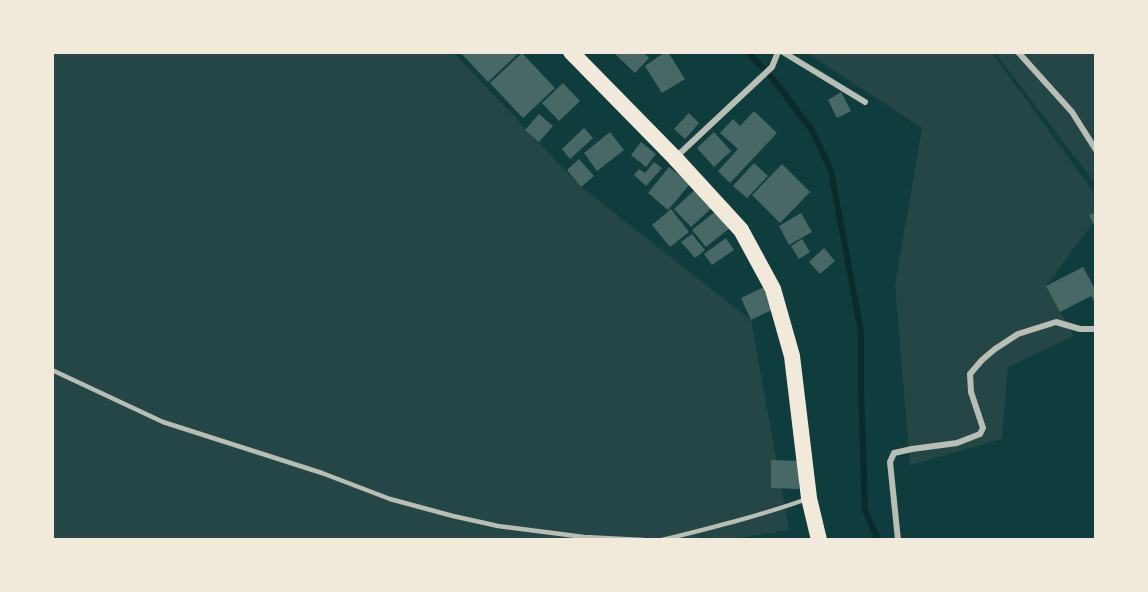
<!DOCTYPE html>
<style>
body{margin:0}
#map{position:relative;width:1148px;height:592px;overflow:hidden;background:#0f3d3e;font-family:Helvetica,sans-serif}
canvas{display:block}
.frame{position:absolute;inset:0;border:54px solid #f1e9da;pointer-events:none}
</style>
<div id="map">
<canvas width="1148" height="592"></canvas>
<div class="frame"></div>
</div>
<script>
const ctx = document.querySelector('canvas').getContext('2d');
ctx.lineJoin = 'round';
function fill(path, color) { ctx.fillStyle = color; ctx.fill(path, 'evenodd'); }
function stroke(path, color, width, dash) { ctx.strokeStyle = color; ctx.lineWidth = width; ctx.lineCap = dash ? 'butt' : 'round'; ctx.setLineDash(dash || []); ctx.stroke(path); }
const green = new Path2D(`
 M52 53H454L581 187 751 320 789 530 732 539H705L695 514 704 539H53Z
 M807 53H992L1095 194V220L1046 286 1074 336 1008 367 1002 439 910 465 895 285 922 128Z
 M995 53H1095V183Z`);
const stream = new Path2D(`
 M748 52 774 80 813 132 831 171 861 332V391L865 510 878 540`);
const building = new Path2D(`
 M460 52H520L488 82Z
 M613 52H643L649 58 635 73Z
 M665 52H668L685 79 662 93 645 66Z
 M522 53 555 88 523 118 490 83Z
 M563 83 580 101 559 121 542 103Z
 M841 92 851 111 837 118 828 100Z
 M754 111 777 133 730 183 718 171 738 149 720 133 733 119 740 126Z
 M689 113 699 123 685 139 674 129Z
 M539 114 553 126 539 142 525 130Z
 M584 128 593 138 570 159 562 149Z
 M610 132 624 150 597 171 584 153Z
 M714 132 731 151 714 167 697 148Z
 M641 142 656 154 646 167 631 155Z
 M579 159 594 176 581 187 567 170Z
 M654 162 662 168 646 186 634 175 639 169 645 173Z
 M754 163 768 176 747 198 733 186Z
 M782 164 810 192 780 223 752 195Z
 M669 167 690 184 668 210 648 193Z
 M698 187 715 205 691 227 674 209Z
 M671 209 689 232 670 247 652 225Z
 M716 211 730 228 706 247 692 230Z
 M1096 212V229L1089 215Z
 M801 213 812 232 789 245 779 226Z
 M692 234 705 250 695 258 681 242Z
 M726 238 734 250 712 265 704 254Z
 M802 239 810 252 799 259 791 246Z
 M824 248 835 261 820 274 809 262Z
 M1083 267 1096 291V303L1091 296 1060 312 1046 286Z
 M764 287 774 309 751 320 741 298Z
 M771 460 800 461 799 489 771 488Z`);
const service = new Path2D(`
 M52 370 163 422 322 473 390 499 453 516 498 526 584 537 643 540
 M662 540C711 528 759 516 807 499`);
const minor = new Path2D(`
 M783 52 865 102
 M1018 52 1072 112 1096 150
 M676 157 772 67 778 52
 M898 540 890 462 894 453 912 449 957 443 980 434 983 428 971 392 970 374 982 360 995 349 1018 334 1056 322 1080 329H1096`);
const trunk = new Path2D(`
 M571 52 675 158 741 230 773 289 792 356 809 498 819 540`);
fill(green, '#244646');
stroke(stream, '#0a2a2b', 6);
fill(building, '#486865');
stroke(service, '#b8beb3', 4.5);
stroke(minor, '#b8beb3', 6);
stroke(trunk, '#f1e9da', 16);
</script>
